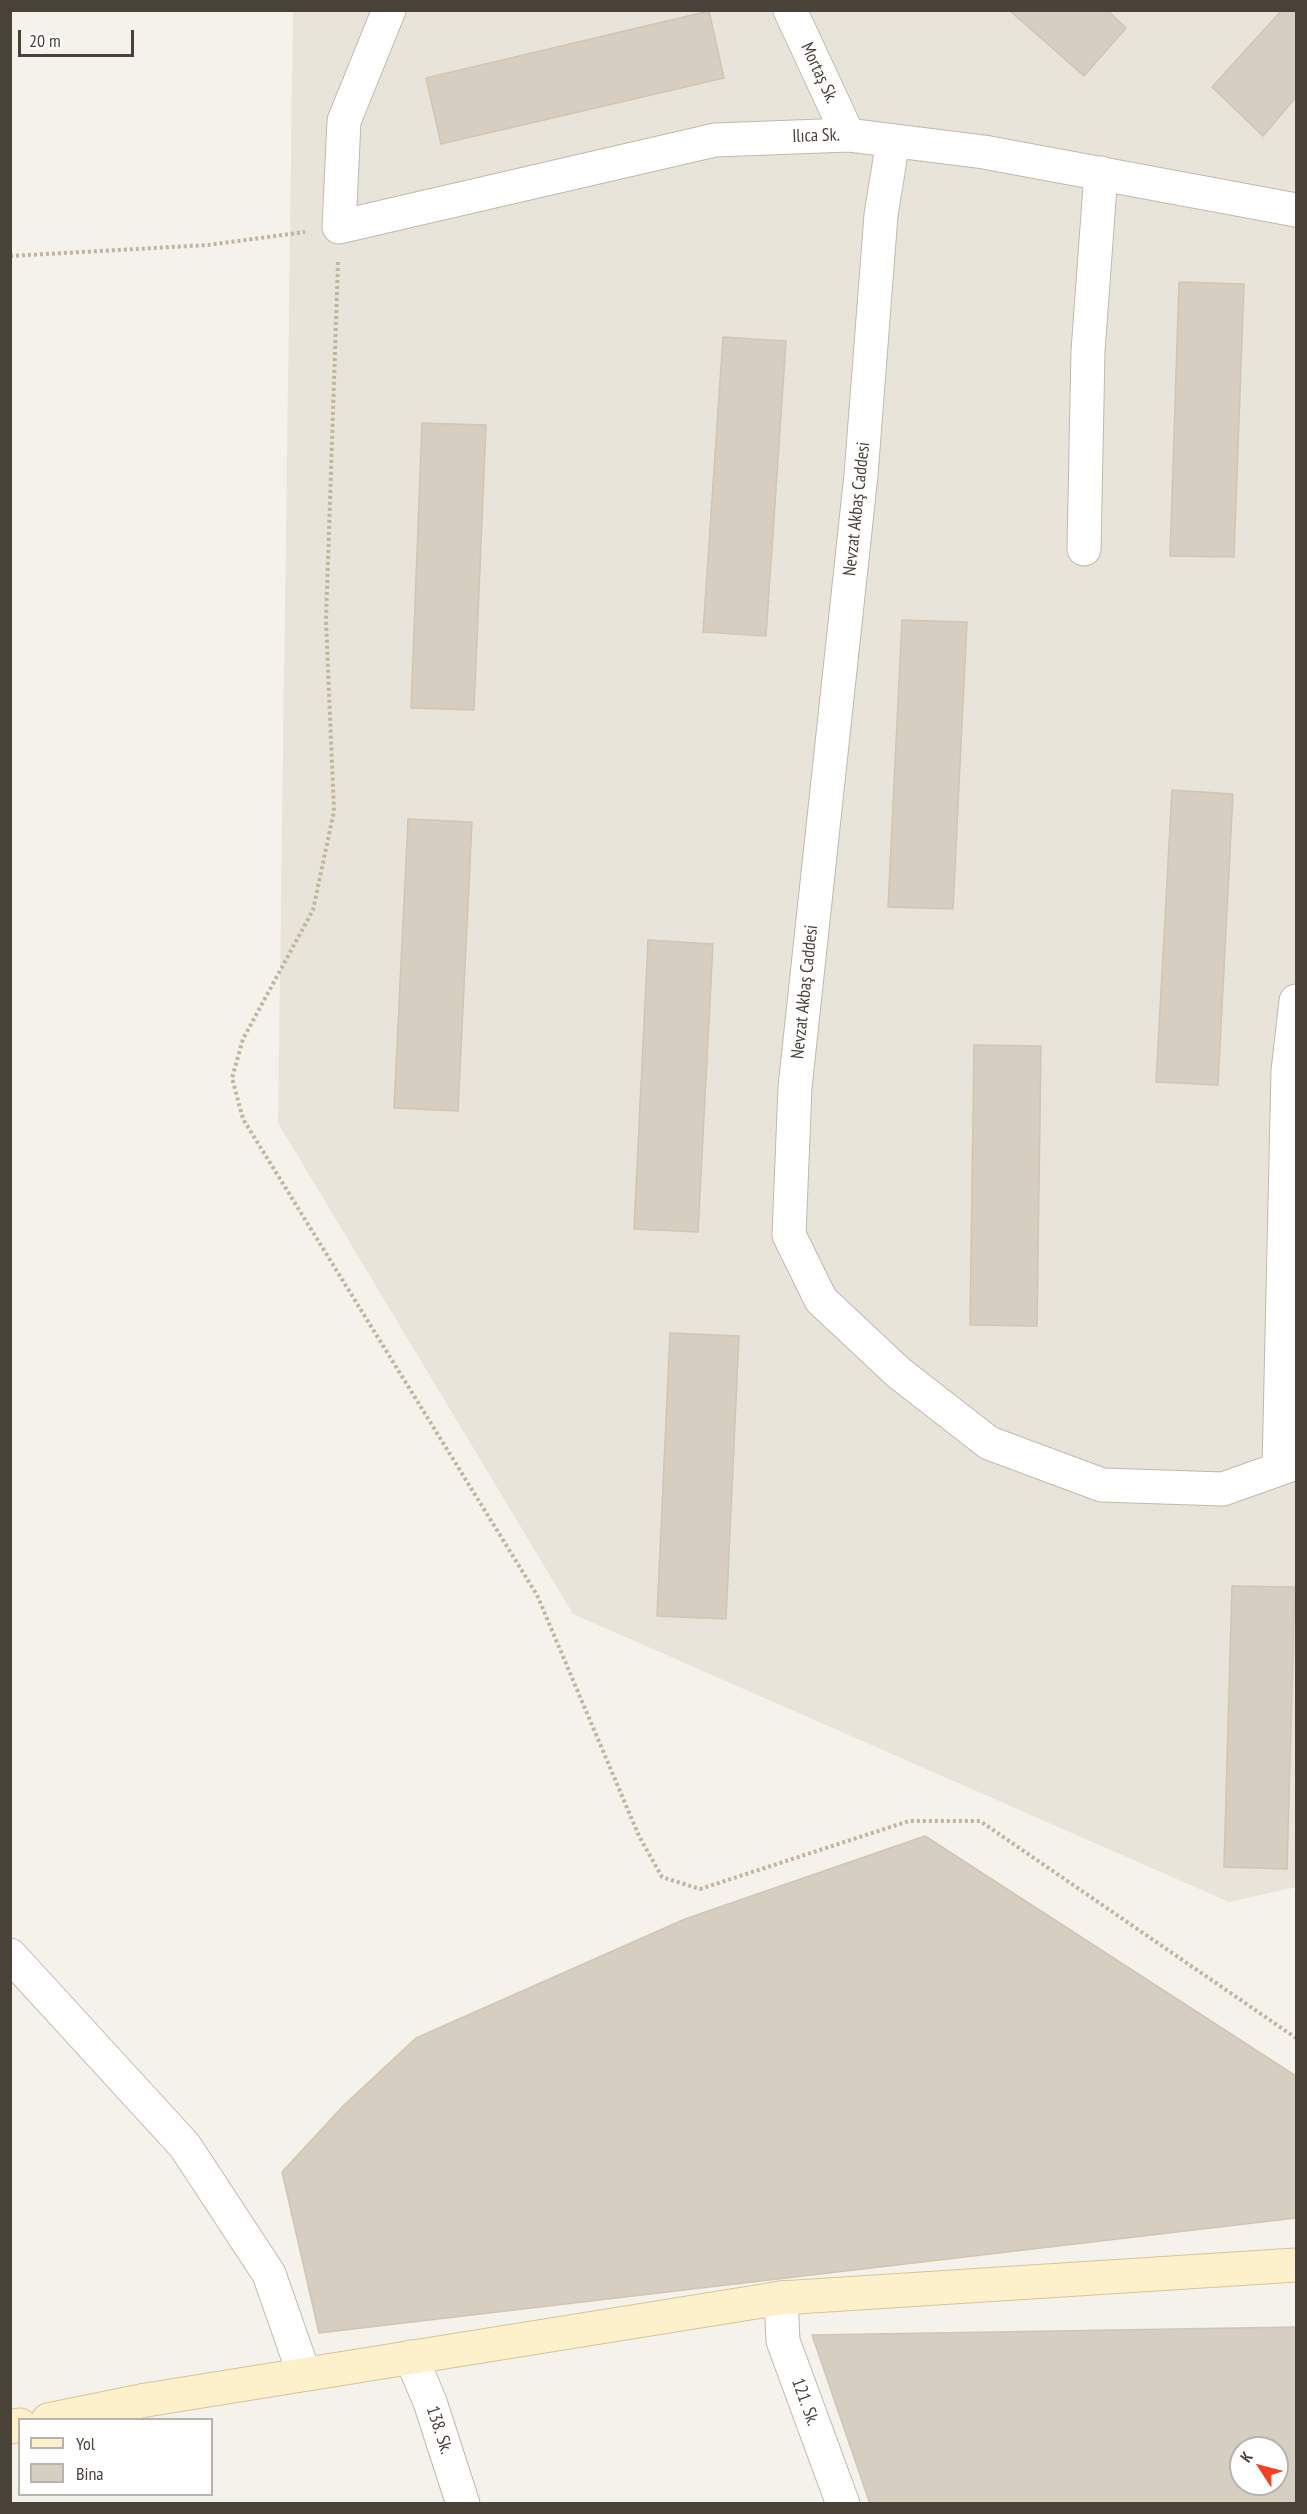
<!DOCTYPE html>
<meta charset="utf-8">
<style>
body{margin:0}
#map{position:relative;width:1307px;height:2514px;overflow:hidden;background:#f5f2eb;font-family:"PT Sans Narrow",sans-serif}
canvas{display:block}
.frame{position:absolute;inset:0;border:12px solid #494239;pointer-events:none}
.legend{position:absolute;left:18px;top:2418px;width:195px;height:78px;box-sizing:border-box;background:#fff;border:2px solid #b6b3b0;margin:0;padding:8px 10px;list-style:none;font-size:18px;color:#494239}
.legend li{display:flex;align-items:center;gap:12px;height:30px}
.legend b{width:30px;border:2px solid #b6b3b0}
.north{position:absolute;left:1229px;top:2436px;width:60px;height:60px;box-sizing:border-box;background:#fff;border:2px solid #b6b3b0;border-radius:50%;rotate:306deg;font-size:16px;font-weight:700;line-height:24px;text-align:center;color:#494239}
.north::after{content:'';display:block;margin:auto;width:21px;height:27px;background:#f44123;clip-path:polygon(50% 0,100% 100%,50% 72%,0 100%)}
.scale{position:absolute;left:18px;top:30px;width:116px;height:27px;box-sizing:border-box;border:3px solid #494239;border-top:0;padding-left:8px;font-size:18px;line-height:21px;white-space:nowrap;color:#494239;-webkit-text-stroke:4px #fff;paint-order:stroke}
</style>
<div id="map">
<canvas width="1307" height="2514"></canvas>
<div class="frame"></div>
<ul class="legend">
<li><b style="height:8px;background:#fdf1cc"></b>Yol</li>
<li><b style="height:16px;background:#d6cec0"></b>Bina</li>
</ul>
<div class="north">K</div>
<div class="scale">20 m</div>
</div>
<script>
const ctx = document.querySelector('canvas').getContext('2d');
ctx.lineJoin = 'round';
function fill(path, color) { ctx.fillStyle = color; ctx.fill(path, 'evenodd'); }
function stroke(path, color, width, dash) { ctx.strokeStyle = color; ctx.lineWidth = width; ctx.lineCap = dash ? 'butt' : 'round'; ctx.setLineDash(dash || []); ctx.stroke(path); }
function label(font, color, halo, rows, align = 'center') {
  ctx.font = font + ' "PT Sans Narrow",sans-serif'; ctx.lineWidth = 5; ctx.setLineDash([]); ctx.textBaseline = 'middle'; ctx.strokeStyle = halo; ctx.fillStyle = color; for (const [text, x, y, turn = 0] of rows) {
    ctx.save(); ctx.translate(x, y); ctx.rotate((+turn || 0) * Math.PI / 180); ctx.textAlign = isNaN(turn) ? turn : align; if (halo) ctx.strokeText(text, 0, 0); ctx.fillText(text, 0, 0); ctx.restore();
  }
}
const residential = new Path2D(`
 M293 11H1296V1887L1229 1902 573 1614 278 1123Z`);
const building = new Path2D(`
 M1009 10H1107L1126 28 1084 76Z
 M1282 10H1296V97L1263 136 1212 87Z
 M709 11 724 78 441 144 426 78Z
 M1179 282 1244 284 1234 557 1170 556Z
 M723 337 786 341 766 636 703 632Z
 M422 423 486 425 474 710 411 708Z
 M902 620 967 622 953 909 888 907Z
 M1172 790 1233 794 1218 1085 1156 1082Z
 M408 819 472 822 458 1111 394 1108Z
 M648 940 713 944 698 1232 634 1229Z
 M974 1045 1041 1046 1037 1326 970 1325Z
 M670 1333 739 1336 726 1619 657 1616Z
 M1232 1586 1295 1587 1287 1869 1224 1867Z
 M925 1836 1296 2076V2218L319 2333 282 2172 344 2105 416 2038 685 1919Z
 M1296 2327V2504H870L812 2335ZM1241 2448H1277V2484H1241Z`);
const path = new Path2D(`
 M10 256 208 245 305 232
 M338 262 326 621 334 811 313 910 243 1039 232 1078 243 1119 537 1595 639 1836 662 1877 700 1889 909 1821H980L1296 2038`);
const street = new Path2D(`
 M389 10 344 121 339 227 715 140 848 135 984 152 1296 210
 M790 10 848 135
 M893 141 881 215 861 475 795 1087 789 1235 821 1300 899 1373 989 1443 1102 1485 1223 1489 1296 1463
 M1084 549 1088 351 1101 173
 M1279 1469 1288 1071 1296 1001
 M10 1955 185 2146 269 2274 304 2374
 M781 2298 783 2341 843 2504
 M411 2357 430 2402 463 2504`);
const secondary = new Path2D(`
 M48 2420 146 2400 781 2298 1296 2265
 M10 2427 20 2425`);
const streetNames = [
 ["Mortaş Sk.",819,73,65],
 ["Ilıca Sk.",816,136,-2],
 ["Nevzat Akbaş Caddesi",857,509,-84],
 ["Nevzat Akbaş Caddesi",805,992,-84],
 ["121. Sk.",805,2402,70],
 ["138. Sk.",439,2430,72]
];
fill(residential, '#e9e4d9');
fill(building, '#d6cec0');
stroke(building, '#d1c5b4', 1.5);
stroke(street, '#c0b9ad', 35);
stroke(secondary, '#d3c59b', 35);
stroke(path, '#c2b59f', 4, [3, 3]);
stroke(street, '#fff', 33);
stroke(secondary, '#fdf1cc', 33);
label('18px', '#494239', '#fff', streetNames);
</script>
